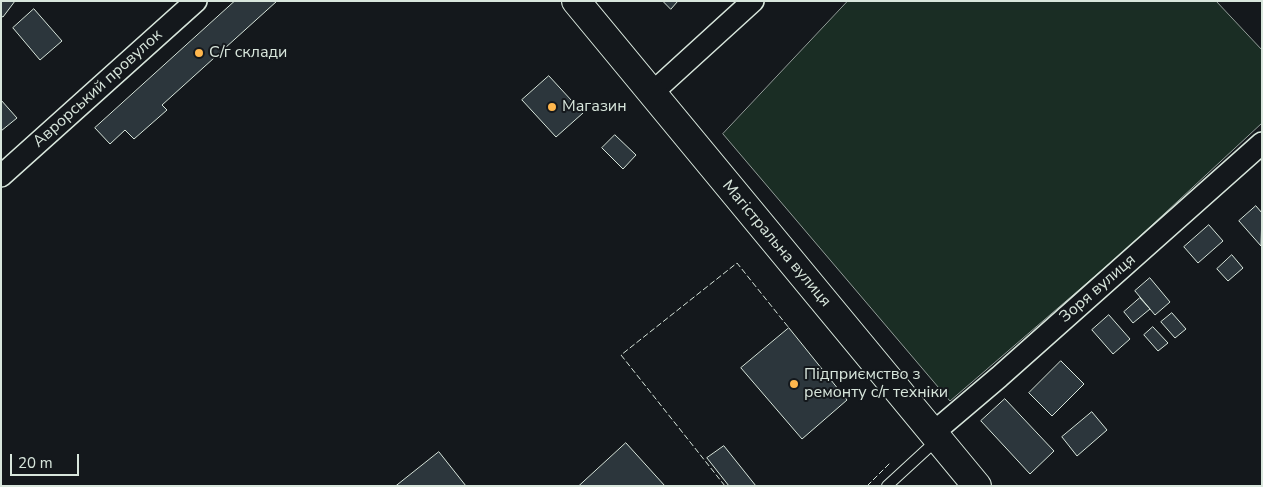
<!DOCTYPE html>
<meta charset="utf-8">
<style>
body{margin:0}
#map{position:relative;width:1263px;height:487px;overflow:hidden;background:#14181c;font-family:"Nunito Sans",sans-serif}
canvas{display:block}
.frame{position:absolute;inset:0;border:2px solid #d8e6dc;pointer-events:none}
.scale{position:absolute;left:10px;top:454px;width:69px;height:22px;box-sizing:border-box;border:2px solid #d8e6dc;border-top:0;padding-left:6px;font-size:15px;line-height:18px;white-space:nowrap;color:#d8e6dc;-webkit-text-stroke:4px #14181c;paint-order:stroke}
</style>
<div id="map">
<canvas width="1263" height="487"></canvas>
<div class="frame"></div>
<div class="scale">20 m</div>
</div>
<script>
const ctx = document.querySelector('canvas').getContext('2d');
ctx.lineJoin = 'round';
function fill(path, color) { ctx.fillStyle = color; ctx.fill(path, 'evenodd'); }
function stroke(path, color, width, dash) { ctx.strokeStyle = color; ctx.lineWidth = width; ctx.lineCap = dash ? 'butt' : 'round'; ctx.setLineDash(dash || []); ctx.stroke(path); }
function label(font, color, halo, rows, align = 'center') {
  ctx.font = font + ' "Nunito Sans",sans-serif'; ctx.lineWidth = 4; ctx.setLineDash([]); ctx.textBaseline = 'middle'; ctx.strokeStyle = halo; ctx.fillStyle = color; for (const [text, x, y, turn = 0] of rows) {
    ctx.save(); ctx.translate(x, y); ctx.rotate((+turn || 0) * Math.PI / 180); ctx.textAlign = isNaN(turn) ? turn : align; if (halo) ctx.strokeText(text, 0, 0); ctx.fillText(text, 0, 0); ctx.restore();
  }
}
const green = new Path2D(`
 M848 1H1216L1262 50V123L1123 252 950 401 723 134Z`);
const building = new Path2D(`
 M1 1H15L3 17 1 16Z
 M235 1H277L162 105 167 110 134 139 125 130 110 144 95 128Z
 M663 1H678L671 9Z
 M34 9 62 41 40 60 13 28Z
 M549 76 583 113 556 137 522 100Z
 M1 100 17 118 1 131Z
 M615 135 636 155 623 169 602 148Z
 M1256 206 1262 213 1261 246 1239 221Z
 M1209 225 1223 241 1198 263 1184 247Z
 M1232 255 1243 268 1228 281 1217 269Z
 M1150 278 1170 302 1155 315 1135 291Z
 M1140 298 1150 309 1133 323 1124 312Z
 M1172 313 1186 329 1175 338 1161 322Z
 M1109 315 1130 339 1113 354 1092 330Z
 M1153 327 1168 343 1158 351 1144 335Z
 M789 328 847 400 802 439 741 368Z
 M1061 361 1084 384 1052 416 1029 393Z
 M1005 399 1054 451 1030 474 981 421Z
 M1092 412 1107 430 1077 456 1062 437Z
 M626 443 665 486H579Z
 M724 446 756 486H729L707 458Z
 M439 452 466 486H396Z`);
const service = new Path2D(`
 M887 486 937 440`);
const minor = new Path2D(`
 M652 93 753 1
 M1 176 196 1
 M933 433 999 377 1262 143`);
const primary = new Path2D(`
 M576 1 977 486`);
const fence = new Path2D(`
 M725 486 621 355 737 263 789 328
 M867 486 891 462`);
const markers = [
 [199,53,5,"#ffb74d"],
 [552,107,5,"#ffb74d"],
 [794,384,5,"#ffb74d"]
];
const poiNames = [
 ["С/г склади",209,53],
 ["Магазин",562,107],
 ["Підприємство з",804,375],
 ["ремонту с/г техніки",804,393]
];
const streetNames = [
 ["Аврорський провулок",98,89,-42],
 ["Магістральна вулиця",776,244,50],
 ["Зоря вулиця",1098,289,-41]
];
fill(green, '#1a2d24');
stroke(green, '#939e99', 1);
fill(building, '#2c363c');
stroke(building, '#d8e6dc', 1);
stroke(service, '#d8e6dc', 12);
stroke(minor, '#d8e6dc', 24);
stroke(primary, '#d8e6dc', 30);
stroke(service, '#14181c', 10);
stroke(minor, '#14181c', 21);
stroke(primary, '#14181c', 28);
stroke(fence, '#d8e6dc', 1, [6, 2.5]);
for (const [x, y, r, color] of markers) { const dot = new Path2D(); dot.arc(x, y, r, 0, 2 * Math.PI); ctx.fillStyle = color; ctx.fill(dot); stroke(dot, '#14181c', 2); }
label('16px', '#d8e6dc', '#14181c', poiNames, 'left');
label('16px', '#d8e6dc', '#14181c', streetNames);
</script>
